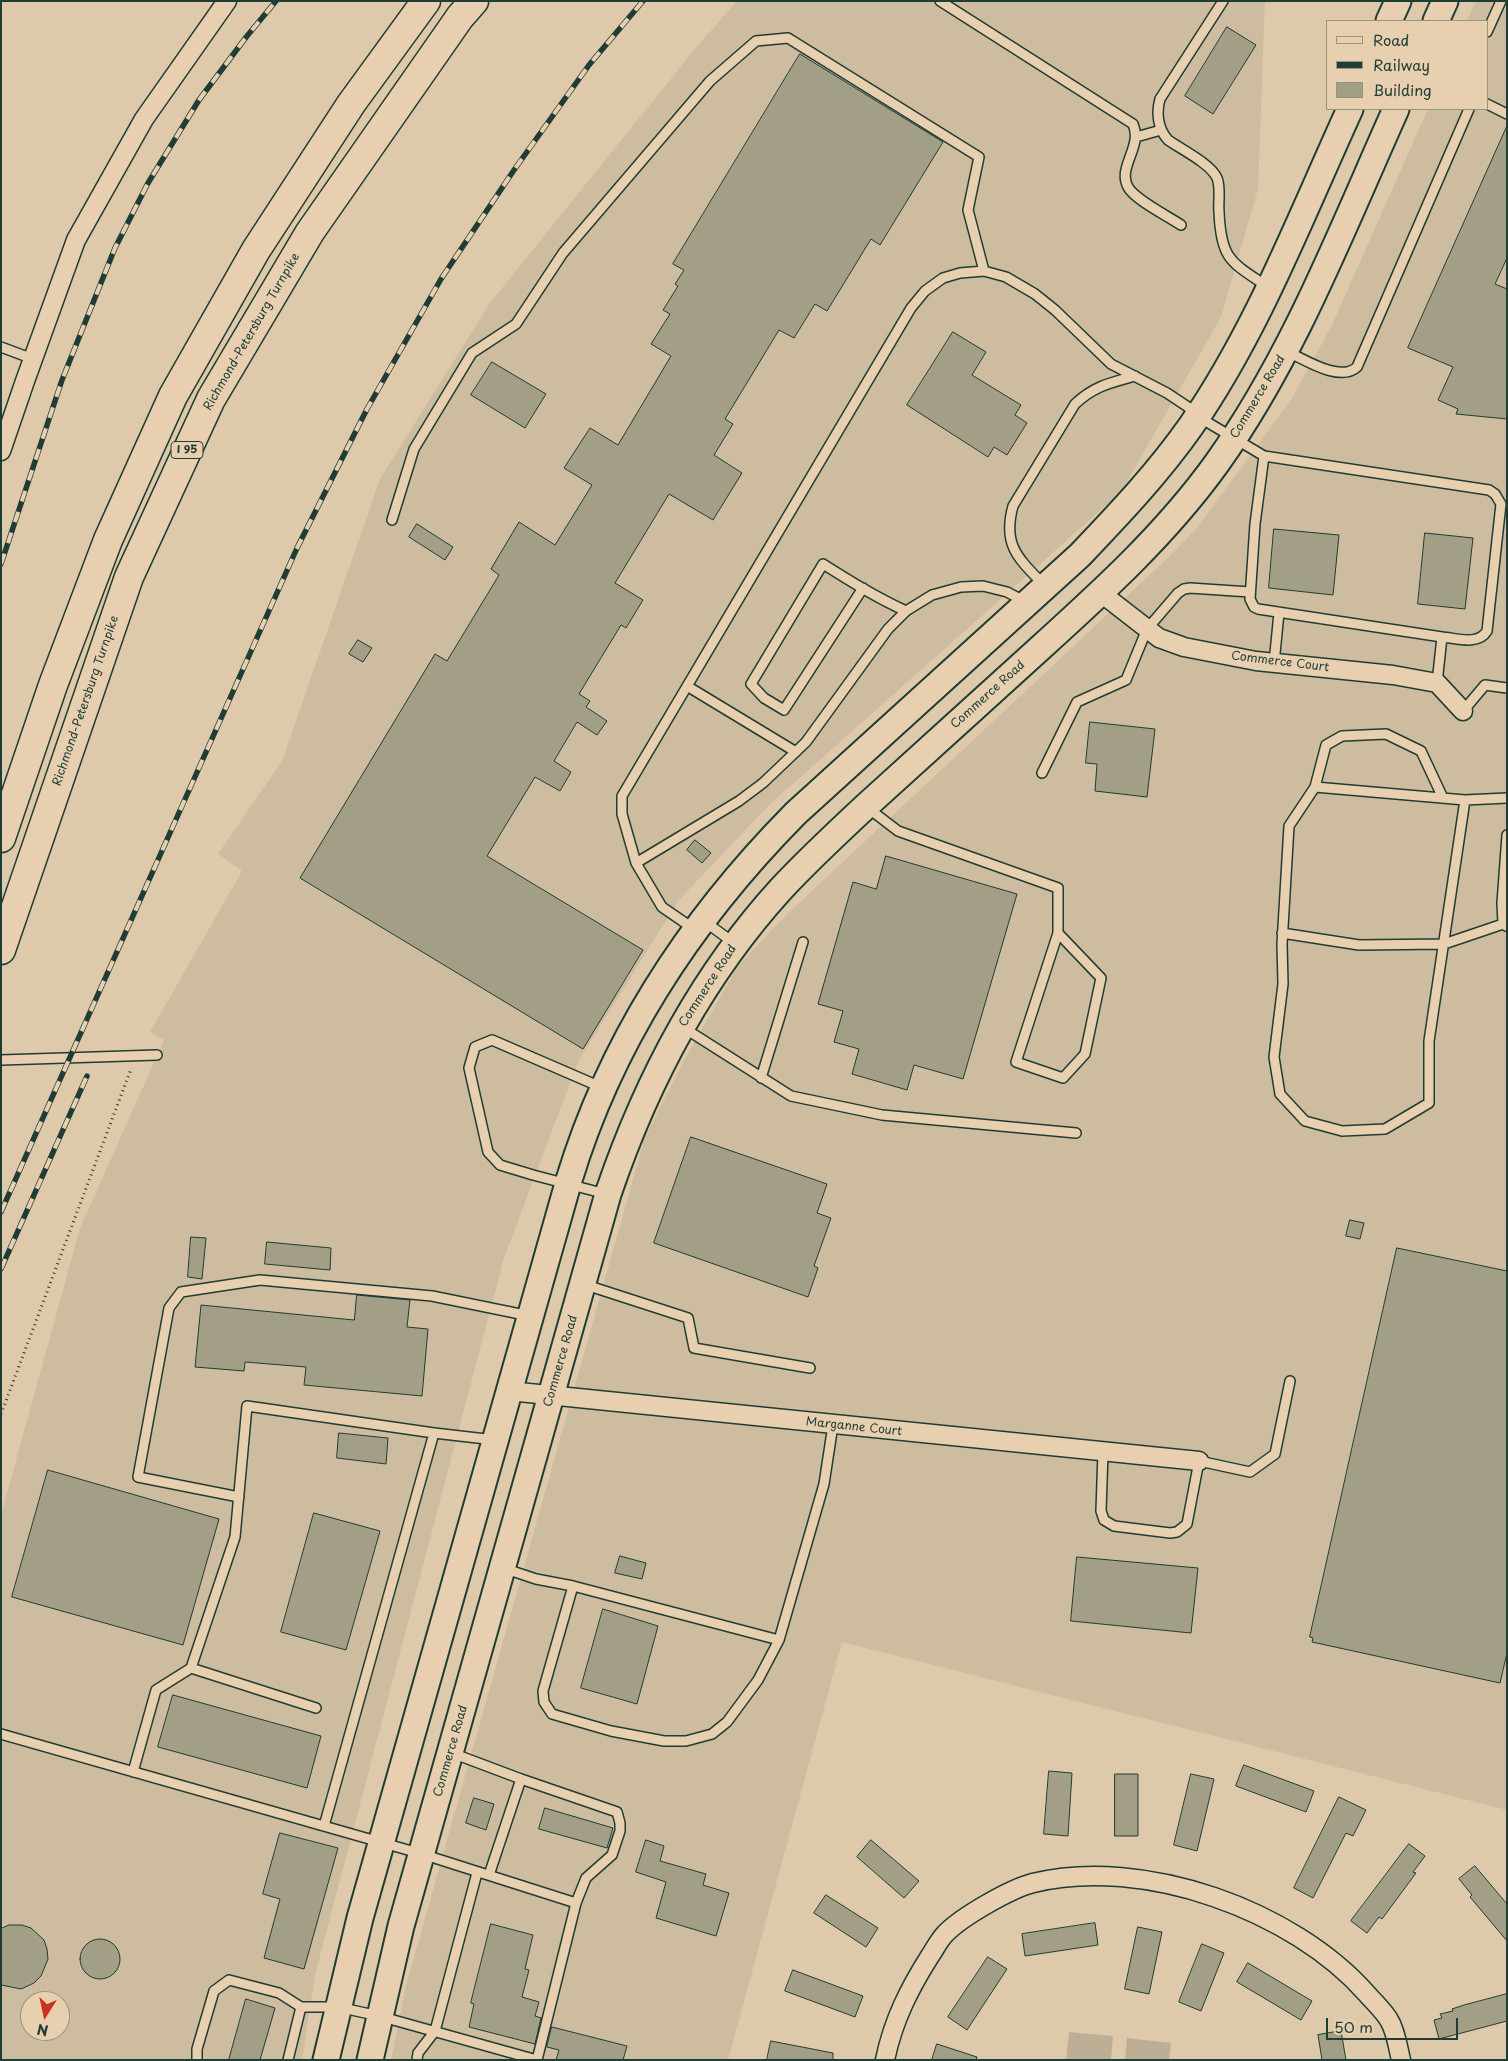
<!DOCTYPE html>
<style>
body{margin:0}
#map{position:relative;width:1508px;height:2061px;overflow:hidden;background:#dfc9ab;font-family:"Playpen Sans",sans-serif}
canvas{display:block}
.frame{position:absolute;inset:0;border:2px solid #1f3d34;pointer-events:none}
.legend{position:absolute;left:1326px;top:20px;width:162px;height:90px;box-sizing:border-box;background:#e7cfb0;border:1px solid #97957e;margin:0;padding:6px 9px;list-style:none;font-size:15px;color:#1f3d34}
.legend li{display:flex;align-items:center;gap:10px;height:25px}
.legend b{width:25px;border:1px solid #97957e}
.north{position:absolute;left:20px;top:1991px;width:50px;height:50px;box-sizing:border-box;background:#e7cfb0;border:1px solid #97957e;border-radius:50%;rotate:190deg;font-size:14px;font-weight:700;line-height:20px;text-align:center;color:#1f3d34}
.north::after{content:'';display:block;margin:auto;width:18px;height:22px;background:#c8321e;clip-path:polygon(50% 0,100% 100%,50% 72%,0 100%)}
.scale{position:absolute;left:1326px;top:2018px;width:132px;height:22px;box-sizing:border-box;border:2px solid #1f3d34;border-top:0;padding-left:6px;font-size:15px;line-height:18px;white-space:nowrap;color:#1f3d34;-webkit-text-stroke:4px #e7cfb0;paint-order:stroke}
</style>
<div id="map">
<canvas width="1508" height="2061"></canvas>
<div class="frame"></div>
<ul class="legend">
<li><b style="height:6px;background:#e7cfb0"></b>Road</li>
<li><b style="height:6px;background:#1f3d34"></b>Railway</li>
<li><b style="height:14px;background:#a39e86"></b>Building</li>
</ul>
<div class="north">N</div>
<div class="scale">50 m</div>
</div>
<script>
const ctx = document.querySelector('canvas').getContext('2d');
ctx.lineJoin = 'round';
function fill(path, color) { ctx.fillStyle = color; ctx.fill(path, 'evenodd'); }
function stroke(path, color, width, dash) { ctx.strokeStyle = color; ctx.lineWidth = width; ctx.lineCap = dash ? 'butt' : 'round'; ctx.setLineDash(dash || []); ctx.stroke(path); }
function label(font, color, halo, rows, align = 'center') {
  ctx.font = font + ' "Playpen Sans",sans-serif'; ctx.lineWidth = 4; ctx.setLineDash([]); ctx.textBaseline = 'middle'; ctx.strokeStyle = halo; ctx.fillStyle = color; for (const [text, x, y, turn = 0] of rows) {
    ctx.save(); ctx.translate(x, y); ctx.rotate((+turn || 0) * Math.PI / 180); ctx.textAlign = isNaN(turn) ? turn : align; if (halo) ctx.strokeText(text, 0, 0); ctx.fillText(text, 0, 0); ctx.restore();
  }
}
const built = new Path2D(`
 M737 1H1265L1258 189 1221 317 1121 492 769 805 678 901 578 1062 504 1258 315 1975 302 2060H1V1515L80 1228 164 1040 150 1032 242 871 218 854 282 761 380 479 490 303 694 50ZM30 2001H60V2031H30Z
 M1476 1H1507V1810L842 1642 728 2060H391L406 1986 645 1137 683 1062 738 966 782 919 1156 569 1196 529 1291 400 1332 325 1428 109H1487V21H1467Z`);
const green = new Path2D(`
 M1069 2032 1113 2036 1111 2060H1066Z
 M1127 2038 1171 2043 1169 2060H1125Z`);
const building = new Path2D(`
 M1227 27 1256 45 1213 114 1185 96Z
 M800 54 943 142 880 245 871 239 827 311 815 304 794 338 779 330 725 419 733 424 714 455 742 473 713 520 669 494 615 583 643 600 626 628 621 625 579 694 590 701 586 707 607 721 597 735 577 722 554 761 571 772 560 791 535 777 487 856 643 950 583 1049 300 878 435 654 447 661 499 575 491 569 519 522 555 545 592 485 564 468 590 428 618 445 671 356 651 344 670 314 663 310 678 286 675 284 684 270 673 264Z
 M1507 126V258L1495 284 1507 289V419L1456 414 1458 409 1438 400 1453 367 1408 348Z
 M953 332 986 352 972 375 1021 405 1015 415 1027 423 1007 455 994 447 988 457 907 405Z
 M492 362 546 394 525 428 471 395Z
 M417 524 453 547 445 560 409 537Z
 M1274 529 1339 535 1333 595 1269 588Z
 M1425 533 1473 538 1465 609 1418 604Z
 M358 640 372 648 363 662 349 654Z
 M1090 722 1155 729 1147 797 1095 791 1097 764 1086 763Z
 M695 840 711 853 702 863 687 850Z
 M886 856 1017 894 963 1079 914 1065 907 1090 852 1074 859 1049 834 1042 843 1011 818 1004 853 882 876 889Z
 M691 1137 827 1184 817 1213 831 1218 814 1266 818 1268 808 1297 654 1243Z
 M1350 1220 1364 1223 1360 1239 1346 1236Z
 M191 1237 206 1238 202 1279 188 1277Z
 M267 1242 331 1248 330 1270 265 1264Z
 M1397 1248 1507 1271V1653L1500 1683 1312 1642 1313 1638 1310 1637Z
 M357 1295 410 1300 407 1327 428 1329 422 1396 304 1385 306 1367 245 1362 244 1371 195 1367 201 1305 354 1320Z
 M339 1433 388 1438 386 1464 337 1458Z
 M48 1470 219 1519 183 1645 12 1597Z
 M314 1513 380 1531 346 1650 281 1632Z
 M620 1556 646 1563 642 1579 615 1573Z
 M1077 1557 1198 1568 1191 1633 1071 1621Z
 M603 1609 658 1626 637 1704 581 1688Z
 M173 1695 321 1736 307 1788 158 1747Z
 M1244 1765 1314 1791 1306 1812 1236 1786Z
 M1049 1771 1072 1773 1068 1836 1044 1834Z
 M1115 1774H1138V1836H1115Z
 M1191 1774 1214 1779 1197 1851 1174 1845Z
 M1339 1797 1366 1810 1353 1836 1346 1833 1313 1898 1294 1888Z
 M474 1798 494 1804 486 1830 466 1823Z
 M545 1808 613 1828 607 1848 539 1829Z
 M280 1833 338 1848 304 1969 264 1958 280 1899 263 1894Z
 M646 1840 664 1846 660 1861 706 1874 703 1885 729 1893 716 1936 656 1918 666 1882 636 1872Z
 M871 1840 919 1881 904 1898 857 1857Z
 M1409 1844 1425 1856 1413 1872 1416 1873 1382 1919 1379 1917 1367 1933 1351 1921Z
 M1475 1866 1507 1904V1941L1470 1897 1472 1895 1459 1879Z
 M826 1895 878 1928 866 1947 814 1913Z
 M1095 1923 1098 1945 1025 1956 1022 1934Z
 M491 1924 533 1935 525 1969 529 1970 522 1997 539 2002 535 2016 541 2018 535 2044 469 2027 474 2004 471 2003Z
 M9 1925H22L31 1928 44 1940 47 1949 48 1959 41 1976 34 1983 21 1989 1 1985V1929Z
 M1138 1927 1162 1932 1149 1994 1125 1989Z
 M80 1959a20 20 0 1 1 40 0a20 20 0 1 1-40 0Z
 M1202 1944 1224 1953 1201 2011 1179 2002Z
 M988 1957 1007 1969 967 2030 948 2017Z
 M1248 1963 1312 2001 1301 2020 1237 1982Z
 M793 1970 863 1996 855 2017 785 1991Z
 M1507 1994V2021L1439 2039 1434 2020 1442 2018 1440 2014 1453 2011 1452 2009 1464 2005Z
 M246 1999 275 2008 260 2060H229Z
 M552 2027 627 2046 623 2060H556L559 2050 547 2047Z
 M1341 2031 1346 2060H1322L1318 2035Z
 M771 2041 833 2053V2060H767Z
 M937 2044 977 2057 976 2060H932Z`);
const path = new Path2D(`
 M1 1414 131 1069`);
const service = new Path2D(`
 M940 1 1133 124C1143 147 1117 167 1128 187 1135 200 1168 216 1181 225
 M1223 1 1160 99C1156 113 1158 129 1168 140 1181 149 1211 164 1217 178 1221 188 1218 201 1219 212 1221 260 1231 262 1268 287
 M1487 32 1501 1
 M1487 104 1507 114
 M1136 137 1161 130
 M1 347 33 359
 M1286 351C1304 359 1340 383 1357 367L1469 109
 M1264 456 1255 524 1250 599 1254 607 1258 609 1442 637 1437 683
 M392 520 414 449 472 353 516 324 563 253 710 81 756 41 788 38 979 157 968 210 984 271
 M1045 586C1019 559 1002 546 1013 506L1075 404C1094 386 1110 383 1135 376
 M863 588 784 710 764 698 751 684 823 564C850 581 877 598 906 611
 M1274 663 1279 613
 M687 686 796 752
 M1463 711 1485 685 1507 688
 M1042 773 1077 702 1126 680 1147 629 1178 593 1184 589 1190 588 1250 592
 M1315 787 1326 745 1342 736 1386 734 1421 751 1443 798
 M1465 800 1429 1041V1103L1385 1129 1342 1131 1305 1121 1280 1094 1274 1057 1283 984 1282 944 1289 826 1315 787 1465 800 1507 798
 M868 808 898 831 1058 888V933L1016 1062 1063 1078 1085 1054 1101 978 1058 933
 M636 863 739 801 763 783 806 742 888 629 906 611 932 595 961 587 983 586 1007 592 1026 602
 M704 921 734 943
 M1506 926 1503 924 1502 903 1507 835
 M694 929 662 907 636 863 622 814V796L911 308 925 291 943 278 960 273 984 271 1006 277 1035 294 1055 310 1111 364 1167 393 1188 407 1197 416 1264 456 1489 490 1495 494 1501 504 1487 631C1478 646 1456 638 1442 637
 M1282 933 1359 945 1444 944 1503 924
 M684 1028 791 1096 882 1115 1076 1133
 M1 1060 157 1055
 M761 1078 803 942
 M603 1088 492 1040 475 1047 469 1068 488 1152 500 1165 533 1175 606 1194
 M583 1284 688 1318 694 1348 810 1368
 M1103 1452 1101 1511 1104 1520 1114 1526 1170 1533 1177 1532 1187 1524 1199 1461 1250 1472 1275 1454 1290 1381
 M239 1497 138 1477 169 1308 181 1292 260 1280 432 1296 530 1316
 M503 1568 536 1579 573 1586 543 1691 544 1702 552 1714 611 1731 664 1741H686L712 1734 727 1722 758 1680 779 1640 824 1484 833 1425
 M573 1586 779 1640
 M316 1708 191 1668 235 1537 247 1406 434 1433
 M1 1734 422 1854 576 1903 537 2060 379 2016 338 2007H301L279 1993 229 1980 214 1991 197 2049V2060
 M452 1753 521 1779 489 1875
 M133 1772 156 1690 191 1668
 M521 1779 617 1812 620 1823V1831L612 1855 586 1878 576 1903
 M324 1826 434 1433 495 1440
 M288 2060 301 2007
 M417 2060 418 2053 435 2031 477 1873`);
const minor = new Path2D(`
 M1 451 25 381 76 240 144 119 227 1
 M1101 593 1159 638 1184 647 1256 661 1393 675 1437 683 1463 711
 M509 1391 1199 1461
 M885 2060C893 2021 909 1989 930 1956 935 1949 939 1940 945 1934 961 1917 1010 1889 1033 1883 1143 1856 1293 1910 1367 1994 1374 2002 1384 2011 1389 2020 1396 2031 1398 2048 1401 2060`);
const secondary = new Path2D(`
 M1389 21 1398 1
 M1436 21 1445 1
 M326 2060 360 1918 569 1180C612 1038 693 917 796 813L1080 555C1119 514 1158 473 1191 426 1258 329 1301 216 1350 109
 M370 2060 401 1926 608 1194C646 1082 701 977 781 889 808 860 837 833 866 806 923 754 981 702 1038 650 1102 592 1166 534 1217 463 1294 355 1342 229 1396 109`);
const motorway = new Path2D(`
 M1 838 53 685 108 540 173 396 256 250 351 104 426 1
 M1 950 129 577 211 399 310 232 460 17 474 1`);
const rail = new Path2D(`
 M1 564 62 380 115 248 148 183 199 100 247 36 276 1
 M1 1212 297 548 367 409 441 279 514 170 589 65 643 1
 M1 1269 87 1076`);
const shields = [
 [187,450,32]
];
const shieldNames = [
 ["I 95",187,450]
];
const streetNames = [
 ["Richmond-Petersburg Turnpike",252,332,-60],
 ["Commerce Road",1258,397,-59],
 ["Commerce Court",1280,662,7],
 ["Commerce Road",988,695,-42],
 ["Richmond-Petersburg Turnpike",86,701,-71],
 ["Commerce Road",708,986,-57],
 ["Commerce Road",561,1361,-74],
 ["Marganne Court",854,1427,6],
 ["Commerce Road",451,1751,-74]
];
fill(built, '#cdbca0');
fill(green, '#bcaf95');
fill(building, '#a39e86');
stroke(building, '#1f3d34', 1);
stroke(service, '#1f3d34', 12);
stroke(minor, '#1f3d34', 21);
stroke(secondary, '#1f3d34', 29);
stroke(motorway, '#1f3d34', 31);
stroke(path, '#1f3d34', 3, [1, 4]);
stroke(service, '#e7cfb0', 9);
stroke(minor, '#e7cfb0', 18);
stroke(secondary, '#e7cfb0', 25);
stroke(motorway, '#e7cfb0', 28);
stroke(rail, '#1f3d34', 5.5);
stroke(rail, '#e7cfb0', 4, [11]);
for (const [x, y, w] of shields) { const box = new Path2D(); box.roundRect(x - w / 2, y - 8.5, w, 17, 4); ctx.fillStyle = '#e7cfb0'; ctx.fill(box); stroke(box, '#1f3d34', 1); }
label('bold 11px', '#1f3d34', null, shieldNames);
label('12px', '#1f3d34', '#e7cfb0', streetNames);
</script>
